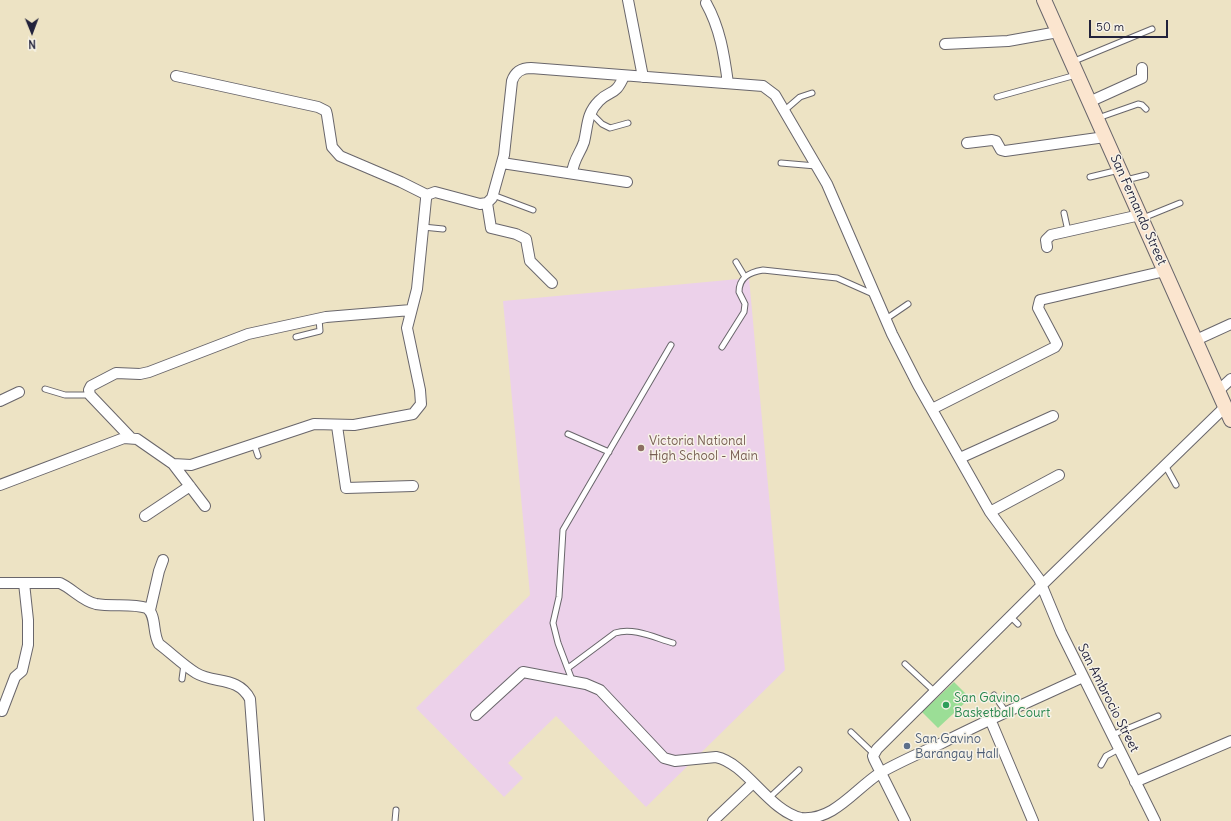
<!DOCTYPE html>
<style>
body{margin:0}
#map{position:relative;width:1231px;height:821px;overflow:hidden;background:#ede3c4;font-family:Delius,sans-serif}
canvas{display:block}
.north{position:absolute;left:12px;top:12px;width:40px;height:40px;-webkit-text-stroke:3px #f7f3e8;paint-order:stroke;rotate:179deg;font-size:11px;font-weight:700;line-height:16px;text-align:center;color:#22223b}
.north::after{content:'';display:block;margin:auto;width:14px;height:18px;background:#22223b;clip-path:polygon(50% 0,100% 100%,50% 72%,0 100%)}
.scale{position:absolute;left:1089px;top:20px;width:79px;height:18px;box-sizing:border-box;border:2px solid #22223b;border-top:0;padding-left:5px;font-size:12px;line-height:14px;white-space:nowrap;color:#22223b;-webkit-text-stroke:3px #f7f3e8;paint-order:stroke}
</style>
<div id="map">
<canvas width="1231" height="821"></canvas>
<div class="north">N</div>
<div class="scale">50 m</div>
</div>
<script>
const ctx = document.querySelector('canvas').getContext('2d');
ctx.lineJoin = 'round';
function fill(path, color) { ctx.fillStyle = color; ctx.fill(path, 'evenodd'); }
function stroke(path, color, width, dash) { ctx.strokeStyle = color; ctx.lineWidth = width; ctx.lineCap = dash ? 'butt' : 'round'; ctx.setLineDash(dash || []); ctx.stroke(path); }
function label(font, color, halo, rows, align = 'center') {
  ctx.font = font + ' Delius,sans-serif'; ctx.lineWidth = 3; ctx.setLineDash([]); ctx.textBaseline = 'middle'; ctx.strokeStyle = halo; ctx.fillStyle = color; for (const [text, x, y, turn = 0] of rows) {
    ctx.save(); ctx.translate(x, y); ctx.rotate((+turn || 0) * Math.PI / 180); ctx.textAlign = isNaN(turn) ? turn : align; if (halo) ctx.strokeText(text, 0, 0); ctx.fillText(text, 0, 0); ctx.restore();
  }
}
const built = new Path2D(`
 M749 278 785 670 646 807 556 716 508 763 523 778 504 797 416 708 530 595 503 301Z`);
const green = new Path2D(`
 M954 682 970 698 938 728 922 712Z`);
const service = new Path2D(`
 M1072 62 1152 29
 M997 97 1076 75
 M785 110 800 97 812 93
 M591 113 602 124 610 128 628 123
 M1098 118 1138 104 1142 105 1146 109
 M781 163 816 166
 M1090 177 1119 170
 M1126 180 1146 175
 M493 195 533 210
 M1064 213 1068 231
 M1143 218 1180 203
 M423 227 443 229
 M736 262 745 277
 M886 319 908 304
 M296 337 320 331 319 319
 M722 347 744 312 745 304 739 292C739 277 750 272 763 270L837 278 873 294
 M45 389 65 395H90
 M568 434 609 452
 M254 444 258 456
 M1165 465 1176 485
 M1010 616 1018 624
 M905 664 934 691
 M568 668 615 633C634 627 655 638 673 643
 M182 679 184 664
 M572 680 558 643 553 623 559 597 563 530 671 345
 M994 695 1006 712
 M851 732 874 754
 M1112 735 1158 716
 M1101 765 1106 756 1119 749
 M769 798 799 770
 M395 821 396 810`);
const minor = new Path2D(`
 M628 0 643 77
 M706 3C720 28 724 54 728 83
 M945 44 1008 41 1058 32
 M176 76 318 107 326 111 327 115 332 147 340 156 401 182 427 195
 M1089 102 1142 78V68
 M967 143 992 140 996 141 1001 150 1005 151 1105 137
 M502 163 627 182
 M572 173C574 158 580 154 584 142 588 126 586 114 599 101 611 89 615 97 624 76
 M487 203 491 228 516 234 526 239 530 261 552 283
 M1047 247 1046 240 1051 235 1140 215
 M1196 340 1231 324
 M1219 390 1231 379
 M0 401 19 392
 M932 409 1055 347 1057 344 1038 308 1040 300 1165 271
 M337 426 346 488 413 486
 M131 438 90 395 89 390 91 386 116 373 140 374 149 372 248 334 326 317 411 310
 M960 458 1053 416
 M173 464 205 506
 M0 485 124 438 137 439 173 464 191 465 314 424 354 425 413 414 421 404 420 390 407 328 417 289 426 199 427 195 435 192 480 204 487 203 492 198 504 155 512 81C515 72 521 68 531 68L763 86 775 95 827 184 892 334 918 385 990 512 1039 579 1061 632 1155 821
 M990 512 1059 475
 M145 516 190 486
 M0 583H60C73 589 82 601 96 604 113 607 131 603 147 608 157 616 152 633 159 644 171 653 183 665 196 673 214 684 238 676 250 699L259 821
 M150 610 159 571 163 560
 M2 711 15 677 22 671 28 645V620L24 583
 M476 715 523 672 586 684 600 690 664 758 675 761 716 757C746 763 769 811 801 818 834 821 855 789 880 773 899 762 920 753 940 744 987 720 1035 699 1083 677
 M990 719 1033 821
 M1135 782 1231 741
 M713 821 753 783
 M905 821 874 759 873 756 877 749 1042 585 1226 406`);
const secondary = new Path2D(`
 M1044 0 1231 420`);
const markers = [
 [641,448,4,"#8d6e63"],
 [946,705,4,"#2e9e5b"],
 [907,746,4,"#5c6f8a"]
];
const streetNames = [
 ["San Fernando Street",1138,210,66],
 ["San Ambrocio Street",1108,698,63]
];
const educationNames = [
 ["Victoria National",649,441],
 ["High School - Main",649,456]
];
const leisureNames = [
 ["San Gavino",954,698],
 ["Basketball Court",954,713]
];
const serviceNames = [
 ["San Gavino",915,739],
 ["Barangay Hall",915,754]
];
fill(built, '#ecd1ea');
fill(green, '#9bde96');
stroke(service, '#69666b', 7);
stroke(minor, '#69666b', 12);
stroke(secondary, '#69666b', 16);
stroke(service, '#fff', 5);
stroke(minor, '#fff', 10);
stroke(secondary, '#fbe5cf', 14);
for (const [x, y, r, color] of markers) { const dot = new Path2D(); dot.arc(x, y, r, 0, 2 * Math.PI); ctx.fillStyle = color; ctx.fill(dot); stroke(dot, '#f7f3e8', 1.5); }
label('13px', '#22223b', '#f7f3e8', streetNames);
label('13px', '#785e54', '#f7f3e8', educationNames, 'left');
label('13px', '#27864d', '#f7f3e8', leisureNames, 'left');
label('13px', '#4e5e75', '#f7f3e8', serviceNames, 'left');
</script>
